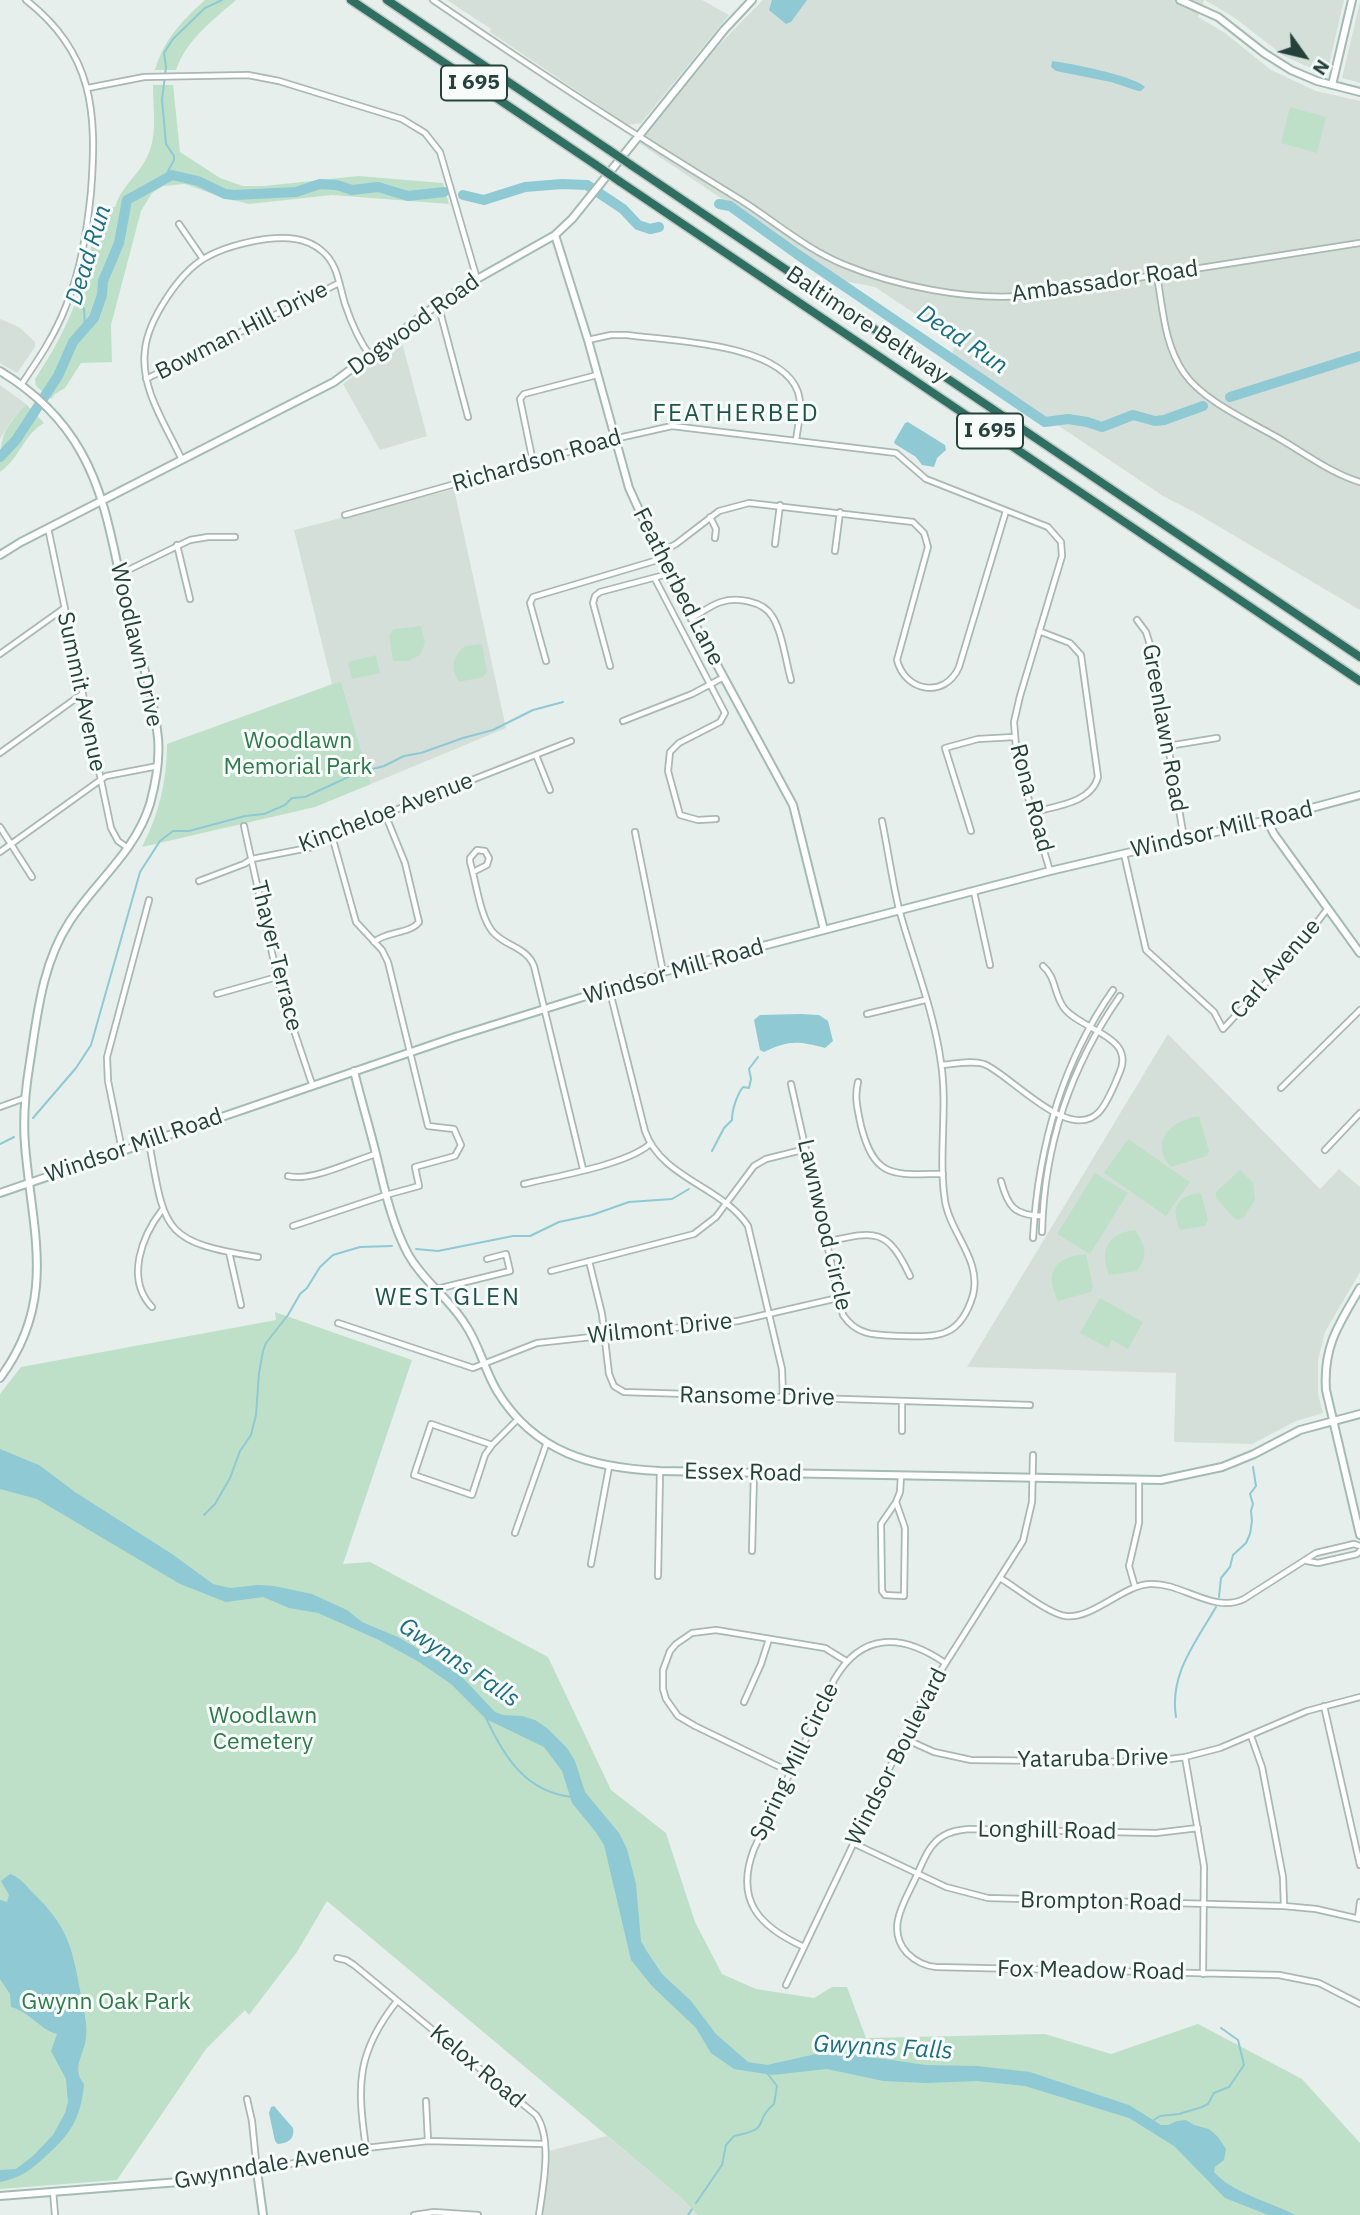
<!DOCTYPE html>
<style>
body{margin:0}
#map{position:relative;width:1360px;height:2215px;overflow:hidden;background:#e6efeb;font-family:"IBM Plex Sans",sans-serif}
canvas{display:block}
.north{position:absolute;left:1269px;top:21px;width:70px;height:70px;-webkit-text-stroke:5px #f7fbf9;paint-order:stroke;rotate:124deg;font-size:19px;font-weight:700;line-height:28px;text-align:center;color:#24423a}
.north::after{content:'';display:block;margin:auto;width:24px;height:32px;background:#24423a;clip-path:polygon(50% 0,100% 100%,50% 72%,0 100%)}
</style>
<div id="map">
<canvas width="1360" height="2215"></canvas>
<div class="north">N</div>
</div>
<script>
const ctx = document.querySelector('canvas').getContext('2d');
ctx.lineJoin = 'round';
function fill(path, color) { ctx.fillStyle = color; ctx.fill(path, 'evenodd'); }
function stroke(path, color, width, dash) { ctx.strokeStyle = color; ctx.lineWidth = width; ctx.lineCap = dash ? 'butt' : 'round'; ctx.setLineDash(dash || []); ctx.stroke(path); }
function label(font, color, halo, rows, align = 'center') {
  ctx.font = font + ' "IBM Plex Sans",sans-serif'; ctx.lineWidth = 6; ctx.setLineDash([]); ctx.textBaseline = 'middle'; ctx.strokeStyle = halo; ctx.fillStyle = color; for (const [text, x, y, turn = 0] of rows) {
    ctx.save(); ctx.translate(x, y); ctx.rotate((+turn || 0) * Math.PI / 180); ctx.textAlign = isNaN(turn) ? turn : align; if (halo) ctx.strokeText(text, 0, 0); ctx.fillText(text, 0, 0); ctx.restore();
  }
}
const built = new Path2D(`
 M447 0H702L729 15 641 123 628 125 490 32 491 29Z
 M763 0H1204L1198 17 1225 33 1271 70 1316 91 1360 101V610L1196 513 1163 496 952 354 956 341 875 287 844 281 639 143 718 46Z
 M1205 0H1344L1328 69 1322 73 1284 56 1235 18Z
 M1360 2V83L1342 78Z
 M0 319 19 327 35 342V347L17 373 0 363Z
 M401 339 427 436 380 450 343 384Z
 M0 385 26 404 11 421 0 439Z
 M454 489 506 728 371 784 341 681 332 684 294 530Z
 M1168 1034 1320 1189 1339 1169 1360 1187V1272L1325 1332 1318 1360V1393L1323 1413 1296 1421 1252 1444 1174 1442 1176 1373 967 1367Z
 M607 2136 679 2196 698 2215H543L549 2151Z`);
const green = new Path2D(`
 M205 0H236C212 21 187 39 176 70H155C164 39 182 21 205 0Z
 M153 85H173L180 152 220 178 243 186H264L358 176 443 183 449 204 332 195 249 204 224 198 185 184 163 186 152 193 141 211 111 325 112 362 81 363 65 388 55 394 51 399 36 386 35 379C72 324 90 274 97 208L115 207C120 191 129 183 139 170 160 144 153 116 153 85Z
 M1290 107 1326 117 1317 153 1281 143Z
 M26 404 44 423C24 434 20 458 0 472 0 436 2 431 26 404Z
 M421 626 425 643 420 655 408 661H393L389 635 394 629Z
 M482 644 487 672 483 677 459 682C450 667 452 657 465 646Z
 M376 655 380 673 352 679 348 662Z
 M341 681 371 784 315 807 142 847C159 814 167 781 167 744Z
 M1199 1116 1209 1151 1207 1156 1171 1167C1148 1141 1172 1120 1199 1116Z
 M1128 1139 1190 1182 1166 1216 1104 1173Z
 M1240 1170 1253 1183 1255 1200 1244 1217 1236 1220 1216 1198V1192Z
 M1095 1173 1128 1193 1090 1254 1057 1234Z
 M1201 1193 1208 1220 1205 1226 1180 1230C1170 1208 1177 1195 1201 1193Z
 M1135 1230C1145 1244 1149 1257 1137 1271L1109 1275C1099 1250 1108 1233 1135 1230Z
 M1086 1254 1093 1286 1091 1292 1058 1301C1044 1272 1054 1257 1086 1254Z
 M1100 1298 1143 1322 1128 1349 1112 1340 1108 1348 1080 1333Z
 M275 1312 412 1360 343 1564 370 1562 548 1657 611 1790 666 1833 695 1922 722 1974 756 1989 814 1998 832 1987H847L866 2038 1045 2034 1111 2054 1198 2024 1302 2079 1360 2143V2215H698L679 2196 327 1901 297 1952 249 2015 245 2010 206 2049 117 2180 0 2189V1394L21 1367 276 1320Z`);
const water = new Path2D(`
 M772 0H807L791 22 786 24 769 10Z
 M1052 61C1069 63 1135 76 1145 87L1141 91H1138L1111 82 1056 71 1051 67Z
 M908 422 945 445 946 450 937 458 934 467 922 465 916 457 895 444 894 442 905 423Z
 M800 1014 819 1015 828 1021 833 1041 825 1048C798 1041 789 1040 764 1052L760 1050 754 1020 760 1015Z
 M0 1449 39 1465 75 1492 172 1554 213 1584 230 1588 258 1585 274 1586 312 1594 347 1610 362 1622 400 1638 451 1669 464 1679 495 1712 503 1715 522 1716 535 1720 547 1728 567 1748 575 1761 585 1792 619 1833 627 1849 636 1884 641 1941 646 1950 662 1974 691 2001 716 2034 748 2062 767 2065 829 2051 926 2065 977 2066 1030 2072 1129 2105 1161 2125H1168L1177 2121 1186 2120 1194 2125 1209 2129 1218 2137 1226 2149 1224 2160 1215 2167 1214 2172C1232 2193 1271 2202 1295 2215H1268L1225 2198 1174 2146 1129 2118 1025 2086 977 2081 926 2083 883 2081 827 2069 772 2075 734 2069 711 2053 696 2028 652 1986 631 1960 604 1845 595 1831 572 1803 562 1771 544 1747 486 1719 451 1684 419 1662 379 1640 318 1613 289 1608 263 1597 226 1602 180 1584 37 1499 0 1489Z
 M10 1874C19 1877 25 1884 31 1891 68 1926 72 1946 81 1995 83 2008 88 2024 86 2038 84 2055 71 2068 84 2084 81 2117 71 2134 47 2155 32 2169 21 2178 0 2182V2170L16 2169 33 2156 53 2135 65 2113 68 2102 66 2079 51 2051 57 2034C39 2029 30 2012 11 2007L10 1994 0 1979V1900L7 1902 9 1895 1 1881Z
 M274 2106 293 2128C295 2139 288 2143 278 2144L275 2141 269 2113 271 2107Z`);
const stream = new Path2D(`
 M164 179 174 160V156L166 144 162 100 166 67 164 53 173 39 205 8 222 0
 M80 305 84 308 85 327
 M33 1118 76 1068 91 1045 140 872 160 841 173 831H189L245 816 264 814 285 805 292 798 305 797 357 773 384 766 404 756 421 753 463 738 493 730 533 710 563 702
 M0 1144 14 1137
 M712 1151 724 1128 732 1120C732 1109 737 1095 743 1087L749 1088 751 1079 749 1069 758 1057
 M416 1249 438 1251 513 1236H530L559 1222 592 1215 629 1202 672 1199 689 1189
 M204 1515 215 1504 230 1478 240 1451 251 1435 256 1415 259 1373 263 1351 266 1343 288 1315 300 1294 307 1288 320 1267 333 1255 360 1247 392 1246
 M1219 1597 1221 1578 1230 1567 1233 1555 1246 1543 1250 1534 1252 1521 1251 1511 1253 1504 1250 1494 1256 1486 1253 1467
 M1176 1717C1169 1674 1196 1642 1216 1607
 M486 1718C504 1757 526 1792 572 1797
 M1154 2120 1160 2116 1179 2114 1202 2107 1208 2104 1214 2093 1229 2087 1244 2065 1238 2040 1221 2028
 M696 2203 722 2165 726 2145 734 2136C774 2128 751 2123 774 2104L777 2086 767 2073
 M688 2215 692 2209`);
const river = new Path2D(`
 M463 195 484 200 525 187 562 184 587 185 623 209 638 225 650 229 659 227
 M719 204 730 206 797 254 1045 422 1068 419 1087 422 1102 427 1133 415 1155 421 1164 420 1203 406
 M1230 397 1360 356
 M0 457 16 440 58 376 73 342 94 318 102 295 103 281 119 243 127 200 172 175 198 181 225 194 234 195 296 192 320 184 337 185 352 190 378 187 408 196 444 192`);
const street = new Path2D(`
 M433 0C532 68 633 134 736 197 772 219 805 249 845 265 896 286 966 300 1022 296L1360 243
 M88 88 144 77 248 75 279 81 402 119 425 133 440 152 477 279
 M179 224 203 259
 M1157 276C1163 309 1164 344 1184 373 1203 401 1251 422 1280 439 1306 454 1332 474 1360 482
 M438 304 468 417
 M588 340 611 335H627C671 341 781 343 798 392 803 407 798 425 796 440
 M146 379 339 283
 M21 385C38 360 55 335 66 306 81 269 87 231 91 192 97 113 94 53 26 0
 M182 460C166 425 140 389 145 350 148 320 179 273 205 258 224 247 246 242 266 239 286 237 306 237 322 251 338 264 339 285 345 304 351 322 359 341 371 357
 M533 462 520 399 524 394 597 375
 M345 515 614 439 672 426 896 453 926 479 1048 527 1061 542 1062 556 1020 696 1014 722 1017 760 1050 871
 M710 517 716 529 715 538
 M48 528 111 828 118 841 128 848
 M775 544 780 505
 M177 545 190 599
 M835 551 840 512
 M659 553 676 544 719 511 749 503 913 522 924 533 928 547 897 660C905 692 945 699 959 667L1006 511
 M120 574 190 540 208 537H235
 M655 579 725 713 720 722 679 743 670 752 668 771 680 815 698 820 716 819
 M692 618C701 613 711 605 721 602 737 597 763 601 772 616 782 631 786 662 791 680
 M1137 620 1146 632 1151 648 1184 838
 M0 654 63 609
 M546 661 530 603 533 597 661 559
 M610 666 593 603 595 596 600 592 668 574
 M623 721 692 694 724 677
 M1168 746 1217 738
 M0 753 82 694
 M536 755 550 790
 M1034 812C1056 806 1091 803 1098 777L1081 655 1070 643 1039 631
 M244 826 280 989 312 1084
 M0 827 32 877
 M971 831 945 748 978 739 1014 737
 M635 832 663 972
 M0 852 106 776 158 766
 M1124 854 1146 950 1214 1012 1223 1029 1292 955 1328 908
 M473 872 487 865 489 858 485 851 477 850 470 858V862C476 881 480 916 492 931 505 947 526 946 534 966L583 1169
 M199 881 244 864 252 859 313 847 342 831 571 741
 M974 892 990 965
 M374 942C387 931 410 934 419 922L405 863 385 814
 M609 988 645 1131C661 1178 723 1187 748 1226L782 1369 783 1398
 M217 994 277 977
 M867 1014 925 1000
 M942 1065C955 1064 971 1060 984 1064 1010 1074 1069 1144 1099 1112 1108 1102 1114 1086 1119 1074 1137 1036 1082 1031 1064 1008 1054 995 1056 977 1043 966
 M858 1082C854 1098 858 1111 861 1126 875 1180 894 1174 943 1174
 M791 1084 843 1315C857 1336 876 1335 899 1336 937 1337 960 1339 973 1295 982 1260 950 1233 945 1201 938 1155 948 1108 941 1063 934 1011 913 960 899 909 892 880 888 850 882 821
 M1281 1088 1360 1010
 M0 1107 25 1098
 M149 1142C165 1232 163 1242 258 1257
 M122 1150 108 1081 107 1057 149 900
 M1325 1150 1360 1113
 M288 1176C311 1182 352 1161 376 1154
 M1001 1181C1008 1207 1014 1215 1042 1216
 M524 1184C557 1176 626 1165 650 1144
 M293 1226 386 1195 419 1186 415 1167 455 1156 461 1145 454 1129 428 1126 388 962 382 950 356 922 332 836
 M1042 1232C1044 1146 1071 1066 1120 996
 M1033 1238C1038 1149 1061 1064 1113 990
 M826 1242C875 1231 887 1227 910 1276
 M229 1252 241 1305
 M589 1261 602 1314 609 1374 614 1386 624 1392 1030 1405
 M551 1271 694 1234 716 1217 754 1166 766 1159 806 1149
 M437 1289 510 1271 506 1254 487 1259
 M152 1307C125 1279 142 1236 162 1210
 M338 1323 473 1368 537 1343 738 1321 838 1298
 M902 1431V1401
 M492 1445 485 1455 472 1495 414 1475 431 1424 492 1445 518 1419
 M896 1502 881 1524 882 1591 885 1595 904 1596 905 1528 896 1502 900 1492 901 1476
 M515 1533 547 1442
 M752 1551 754 1473
 M1307 1561 1318 1563 1357 1554 1360 1551
 M591 1564 609 1467
 M658 1576 660 1471
 M1000 1578C1017 1588 1047 1613 1065 1616 1092 1620 1123 1585 1150 1584 1181 1582 1214 1614 1244 1599L1316 1553 1354 1544 1360 1546
 M1135 1587 1129 1566 1139 1523V1481
 M744 1702 761 1664 769 1639
 M1324 1706 1360 1865
 M1251 1736 1262 1767 1283 1877 1284 1906
 M903 1738 934 1752 971 1760 1148 1762 1185 1757 1220 1748 1307 1711 1360 1697
 M1185 1757 1204 1866 1203 1974
 M790 1772 695 1726 678 1716 666 1699 663 1689V1670L670 1651 676 1644 692 1633 716 1630 825 1648 846 1661
 M1198 1828 1156 1833 969 1829C959 1830 951 1831 943 1836 928 1845 923 1862 916 1877 905 1901 885 1929 907 1953 915 1961 924 1966 936 1967L1279 1975 1319 1983 1360 2004
 M853 1843 946 1887 988 1898 1284 1906 1316 1909 1360 1919
 M1358 1918 1360 1902
 M804 1947C760 1927 734 1901 754 1849L834 1680C862 1631 903 1634 945 1663
 M337 1958 346 1960 354 1965 536 2115C553 2139 543 2187 539 2215
 M786 1985 921 1702 1023 1541 1032 1502 1033 1455
 M247 2099 252 2121 257 2171 366 2148 428 2141 545 2144
 M426 2101 428 2141
 M366 2148C357 2085 356 2053 397 2001
 M53 2191 55 2215
 M414 2215 434 2212 478 2215`);
const secondary = new Path2D(`
 M1180 0 1218 17 1264 53 1291 70 1317 81 1360 92
 M1332 85 1352 0
 M555 235 588 340 629 488 672 582 793 805 824 930
 M0 371C33 391 62 418 81 452 107 498 113 549 125 599 137 645 153 691 158 738 160 760 156 782 150 804 135 852 97 880 70 921 41 965 37 1018 29 1068 25 1093 23 1120 25 1145 32 1232 58 1300 0 1378
 M0 555 21 542 334 382 438 304 477 279 555 235 572 219 724 30 752 0
 M1267 820 1274 834 1360 953
 M354 1071C361 1100 370 1129 377 1158 385 1191 392 1224 408 1254 423 1281 449 1298 465 1324 479 1344 484 1369 497 1391 535 1453 592 1468 660 1471L1161 1480 1222 1467 1254 1454 1300 1430 1360 1414
 M0 1193 455 1037 663 972 1050 871 1267 820 1360 795
 M1360 1288C1339 1324 1323 1346 1326 1390L1360 1535
 M0 2196 192 2181 257 2171 263 2215`);
const highway = new Path2D(`
 M351 0 596 165
 M387 0 609 150
 M631 165 1360 657
 M619 181 1360 681`);
const highwayBridge = new Path2D(`
 M609 150 631 165
 M596 165 619 181`);
const shields = [
 [474,83,66],
 [990,431,66]
];
const shieldNames = [
 ["I 695",474,83],
 ["I 695",990,431]
];
const streetNames = [
 ["Ambassador Road",1105,282,-8],
 ["Dogwood Road",414,325,-36],
 ["Baltimore Beltway",867,325,34],
 ["Bowman Hill Drive",242,331,-27],
 ["Richardson Road",537,461,-16],
 ["Featherbed Lane",678,587,63],
 ["Woodlawn Drive",136,645,77],
 ["Summit Avenue",81,692,78],
 ["Greenlawn Road",1164,728,80],
 ["Rona Road",1031,798,75],
 ["Kincheloe Avenue",386,813,-21],
 ["Windsor Mill Road",1222,830,-13],
 ["Thayer Terrace",276,956,76],
 ["Carl Avenue",1276,969,-49],
 ["Windsor Mill Road",674,972,-16],
 ["Windsor Mill Road",134,1146,-19],
 ["Lawnwood Circle",824,1225,77],
 ["Wilmont Drive",660,1329,-6],
 ["Ransome Drive",757,1397,1],
 ["Essex Road",743,1473,1],
 ["Windsor Boulevard",897,1757,-63],
 ["Yataruba Drive",1093,1759,-1],
 ["Spring Mill Circle",795,1762,-64],
 ["Longhill Road",1047,1831,1],
 ["Brompton Road",1101,1902,1],
 ["Fox Meadow Road",1091,1971,1],
 ["Kelox Road",477,2067,40],
 ["Gwynndale Avenue",272,2165,-10]
];
const parkNames = [
 ["Woodlawn",298,741],
 ["Memorial Park",298,767],
 ["Woodlawn",263,1716],
 ["Cemetery",263,1742],
 ["Gwynn Oak Park",106,2002]
];
const waterNames = [
 ["Dead Run",89,255,-73],
 ["Dead Run",962,340,34],
 ["Gwynns Falls",459,1663,34],
 ["Gwynns Falls",883,2048,3]
];
const neighbourhoodNames = [
 ["FEATHERBED",736,414],
 ["WEST GLEN",448,1298]
];
fill(built, '#d4dfda');
fill(green, '#bfe0c8');
fill(water, '#8ec9d4');
stroke(stream, '#8ec9d4', 2);
stroke(river, '#8ec9d4', 10);
stroke(street, '#a8b8b2', 8);
stroke(secondary, '#a4bbb3', 10);
stroke(highway, '#c2cac8', 11);
stroke(street, '#fff', 4.5);
stroke(secondary, '#fff', 6);
stroke(highway, '#2f6f62', 8);
stroke(highwayBridge, '#c2cac8', 11, []);
stroke(highwayBridge, '#2f6f62', 8);
for (const [x, y, w] of shields) { const box = new Path2D(); box.roundRect(x - w / 2, y - 17.5, w, 35, 5); ctx.fillStyle = '#f7fbf9'; ctx.fill(box); stroke(box, '#24423a', 2); }
label('bold 21px', '#24423a', null, shieldNames);
label('23px', '#24423a', '#f7fbf9', streetNames);
label('23px', '#2d7a4b', '#f7fbf9', parkNames);
label('italic 24px', '#1c6f80', '#f7fbf9', waterNames);
ctx.letterSpacing = '2px';
label('24px', '#1f5548', '#f7fbf9', neighbourhoodNames);
ctx.letterSpacing = '0px';
</script>
